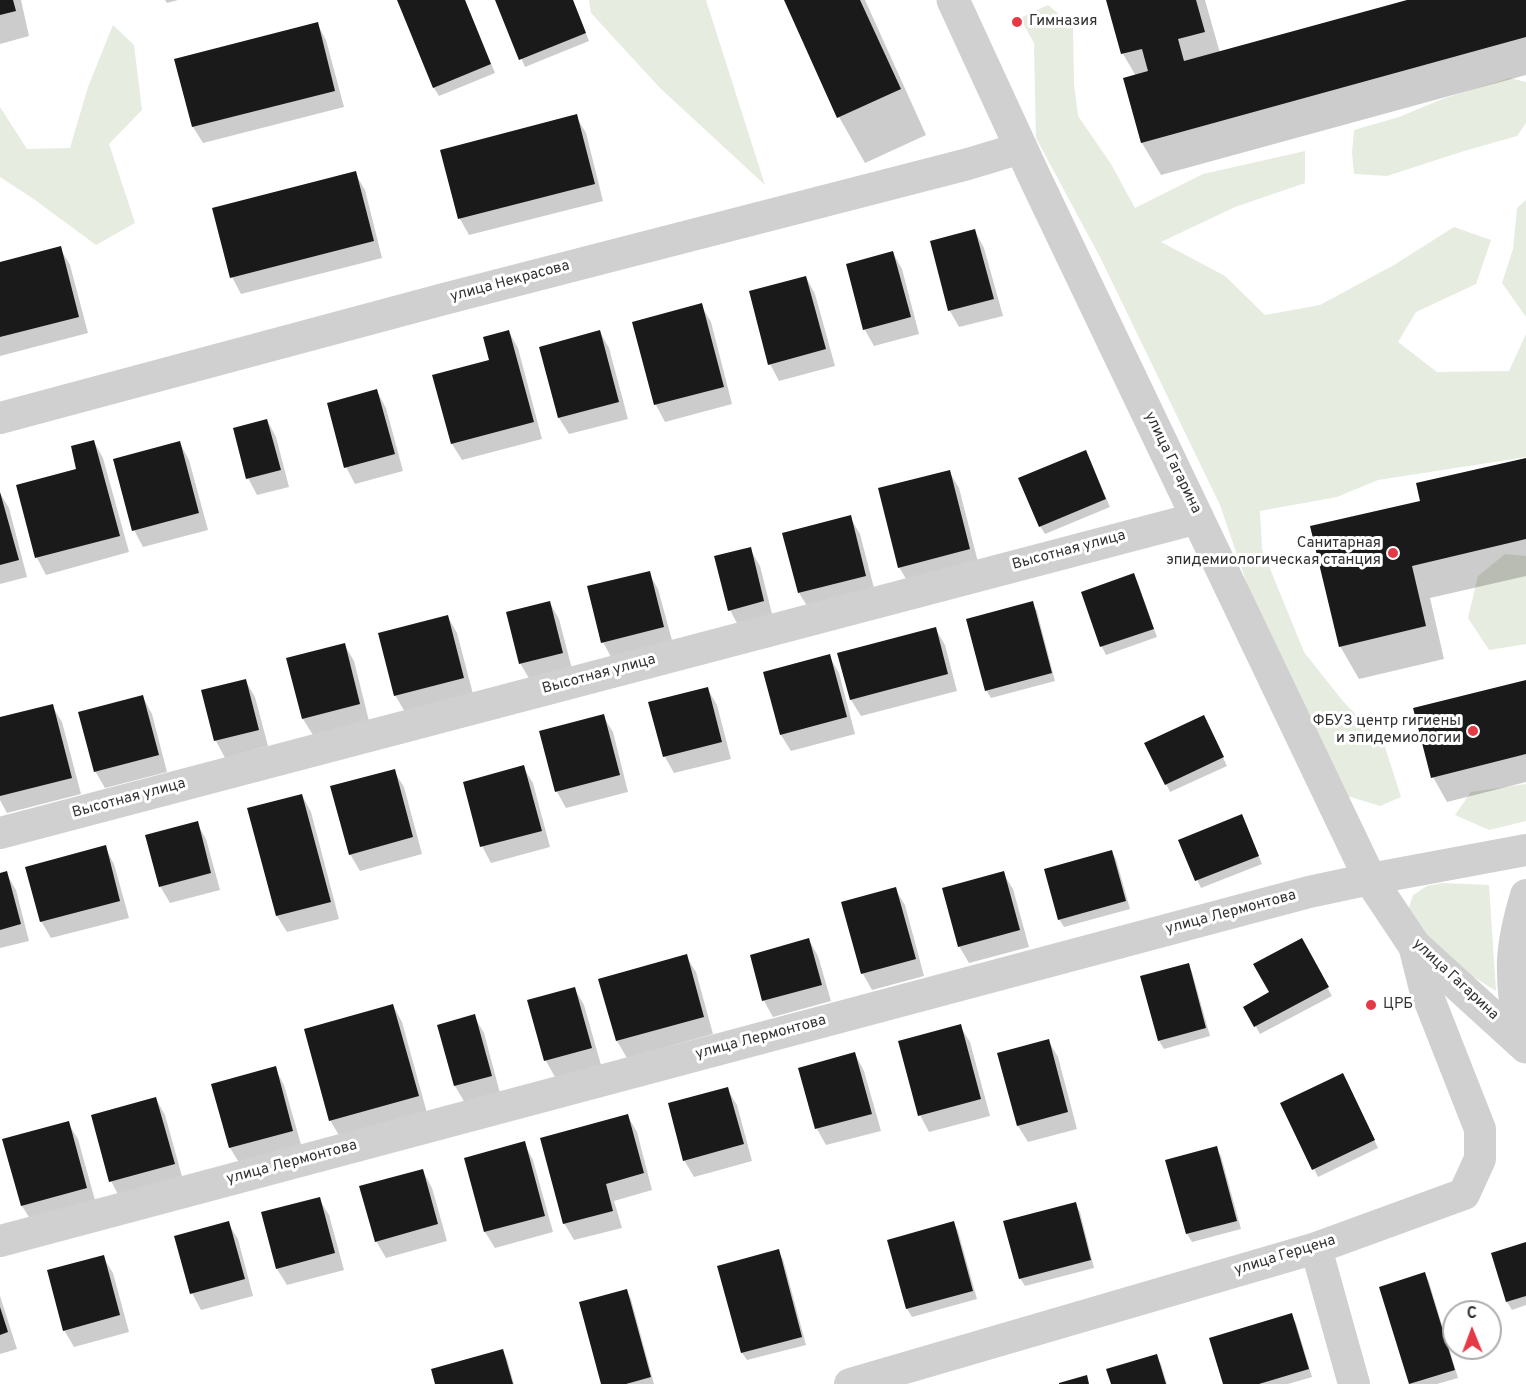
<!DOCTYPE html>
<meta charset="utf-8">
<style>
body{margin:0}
#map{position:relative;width:1526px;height:1384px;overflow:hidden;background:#fff;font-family:Overpass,sans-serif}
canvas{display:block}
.north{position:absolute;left:1442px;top:1300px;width:60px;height:60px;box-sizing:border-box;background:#fff;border:2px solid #adadad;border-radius:50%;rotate:359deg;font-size:16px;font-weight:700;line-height:24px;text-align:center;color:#333}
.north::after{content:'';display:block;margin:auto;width:21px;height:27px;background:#e63946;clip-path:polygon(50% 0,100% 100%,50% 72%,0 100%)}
</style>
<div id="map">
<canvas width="1526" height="1384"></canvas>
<div class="north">С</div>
</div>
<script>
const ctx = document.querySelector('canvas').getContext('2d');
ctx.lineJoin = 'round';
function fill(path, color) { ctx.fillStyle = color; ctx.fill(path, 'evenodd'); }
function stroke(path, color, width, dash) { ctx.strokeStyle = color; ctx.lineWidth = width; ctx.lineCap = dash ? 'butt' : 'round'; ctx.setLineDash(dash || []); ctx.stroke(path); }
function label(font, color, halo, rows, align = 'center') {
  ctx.font = font + ' Overpass,sans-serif'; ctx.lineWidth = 6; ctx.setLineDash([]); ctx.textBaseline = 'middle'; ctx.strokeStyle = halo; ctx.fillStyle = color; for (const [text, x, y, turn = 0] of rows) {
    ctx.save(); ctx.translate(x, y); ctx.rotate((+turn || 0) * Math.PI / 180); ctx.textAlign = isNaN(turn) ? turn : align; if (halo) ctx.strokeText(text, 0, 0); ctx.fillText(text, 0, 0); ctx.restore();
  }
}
const green = new Path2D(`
 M589 0H706L765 185 660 88 591 13Z
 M1048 5 1073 26 1074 84 1078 116 1111 164 1135 208 1203 174 1305 151V183L1235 207 1161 242 1225 276 1265 315 1320 305 1394 265 1454 227 1491 240 1476 284 1416 312 1398 342 1437 372 1509 371 1526 334V457L1378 480 1337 497 1260 511 1262 549 1304 652 1342 700 1384 744 1401 797 1380 806 1344 795 1249 590 1220 505 1100 257 1036 138 1034 43 1020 18Z
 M113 25 134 45 142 110 109 144 135 223 96 245 35 200 0 177V107L27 149 70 148 88 87Z
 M1510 78 1526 82V123L1517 136 1464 151 1387 176 1354 174 1352 153 1354 130 1399 117 1445 98Z
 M1526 200V317L1502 283 1513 249 1517 208Z
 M1505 554 1526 556V644L1489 650 1468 618 1478 576Z
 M1526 784V821L1489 830 1455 815 1471 792Z
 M1442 883 1489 885 1496 991 1428 948 1406 916 1413 895 1427 886Z`);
const shadow = new Path2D(`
 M0 0H21L29 36 0 44Z
 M165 0H178L167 3Z
 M398 0H465L495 73 439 96 434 88Z
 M496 0H573L589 41 525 67Z
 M786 0H865L926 135 865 163 839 117Z
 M1108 0H1205L1220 53 1413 0H1526V75L1161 175 1142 143 1136 76 1123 54Z
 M317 23 326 40 344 107 203 143 193 127 176 60Z
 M576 116 586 133 603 201 469 235 460 219 442 151Z
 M355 173 365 190 382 258 241 294 232 277Z
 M975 231 984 248 1003 316 959 327 950 311 931 242Z
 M60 248 70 265 88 333 0 356V264Z
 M893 253 902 269 919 334 874 346 865 330 847 265Z
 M806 277 815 294 835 366 779 381 770 364Z
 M701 305 711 322 732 404 665 422 656 405 634 323Z
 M509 332 518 348 542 439 462 460 452 444 491 361Z
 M600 332 609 348 628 419 569 434 559 418Z
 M377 391 386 408 403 471 355 484 346 467Z
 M267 420 276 437 289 487 257 495 248 478Z
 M94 442 103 458 129 552 46 575 37 558 18 486 78 470Z
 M180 443 189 460 208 530 143 547 134 530Z
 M1526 459V576L1430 598 1444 659 1359 679 1340 646 1422 502Z
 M1090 460 1110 507 1045 534 1040 526Z
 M949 471 959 488 979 566 909 584 899 567Z
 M0 493 9 508 27 577 0 584Z
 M850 517 860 534 875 592 809 609 799 593Z
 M750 549 760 566 773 618 739 627 730 610Z
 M649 573 658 589 673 644 612 659 603 642Z
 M1134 575 1138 583 1157 637 1106 655 1102 647 1083 593Z
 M550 603 559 619 572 669 530 680 520 663Z
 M1032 603 1037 611 1055 681 991 698 986 690Z
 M448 617 457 633 473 694 405 712 395 695Z
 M935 628 945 645 957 691 861 716 851 700 839 654Z
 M344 644 354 661 369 721 313 735 303 719Z
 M829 656 839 673 855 734 791 751 781 735Z
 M245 680 255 697 268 746 225 758 216 741 203 691Z
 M1526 681V782L1447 802 1433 777Z
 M707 688 717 705 731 759 674 773 665 757 650 703Z
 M143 697 152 714 167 772 105 788 95 771Z
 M52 706 62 722 81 794 7 813 0 800V719Z
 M603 716 613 732 628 792 566 808 557 792 541 732Z
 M1207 725 1227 766 1170 792 1166 784Z
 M523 767 533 783 550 847 491 863 482 846Z
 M394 771 404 787 422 854 360 871 350 854Z
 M302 795 311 812 339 919 287 932 277 916Z
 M197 823 206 839 220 890 170 903 160 886Z
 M1246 824 1262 864 1201 888 1197 880Z
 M105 847 114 864 129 918 51 938 41 921Z
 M1111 851 1116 859 1130 909 1064 927 1059 919Z
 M6 873 16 890 29 941 0 948V875Z
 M1003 873 1013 889 1029 947 969 963 959 946Z
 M895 889 905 905 924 976 872 990 863 974 843 903Z
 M809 940 818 956 831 1001 773 1017 764 1001 752 956Z
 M1301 940 1332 996 1260 1034 1245 1007 1271 993Z
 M686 956 696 972 713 1034 627 1058 617 1041 600 980Z
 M1188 964 1192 972 1210 1036 1164 1049 1159 1041Z
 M574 988 584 1005 601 1065 555 1077 546 1061 529 1001Z
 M393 1005 402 1022 427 1113 340 1137 330 1120Z
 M474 1016 484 1033 500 1093 465 1103 455 1086 439 1026Z
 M960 1026 970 1042 990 1116 929 1132 920 1115Z
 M1048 1040 1058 1057 1077 1129 1028 1142 1018 1126 998 1054Z
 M855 1054 864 1071 881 1131 826 1145 817 1129 800 1069Z
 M275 1068 284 1085 302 1148 240 1164 230 1148 213 1085Z
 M1347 1082 1378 1148 1318 1177 1314 1169Z
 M727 1089 737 1105 752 1161 694 1177 684 1160Z
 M156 1099 165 1115 183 1180 120 1198 111 1181Z
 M627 1115 637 1132 652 1190 614 1201 622 1228 574 1240 564 1223Z
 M68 1123 78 1139 96 1204 32 1222 22 1206Z
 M524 1143 533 1160 553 1232 495 1248 485 1232Z
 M1216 1148 1221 1156 1241 1229 1192 1242 1187 1234 1167 1161Z
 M423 1171 432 1188 447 1241 386 1258 376 1241Z
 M319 1199 329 1215 344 1270 287 1285 277 1269 263 1213Z
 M1075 1204 1080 1212 1094 1268 1025 1286 1020 1278Z
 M228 1223 238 1239 253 1296 201 1310 192 1293Z
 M954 1223 958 1231 977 1299 912 1317 907 1309Z
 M1526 1244V1305L1512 1310 1507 1302 1493 1254Z
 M778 1251 783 1259 806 1345 747 1360 742 1353Z
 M103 1257 113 1273 129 1332 74 1347 64 1330Z
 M1425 1274 1429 1282 1458 1378 1437 1384H1410L1381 1288Z
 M627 1291 631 1299 654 1384H603Z
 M0 1296 17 1349 0 1354Z
 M1291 1315 1296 1323 1312 1377 1288 1384H1225Z
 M503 1351 507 1359 514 1384H436Z
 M1156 1356 1161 1364 1167 1384H1112Z`);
const building = new Path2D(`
 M0 0H13L16 11 0 15Z
 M397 0H465L491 64 433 88Z
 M495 0H573L586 33 519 60Z
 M784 0H860L901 89 837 118Z
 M1106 0H1196L1205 32 1178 39 1184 61 1407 0H1526V37L1141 143 1123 78 1148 71 1142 49 1121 54Z
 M318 22 335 91 192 127 174 59Z
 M577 114 595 184 458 219 440 150Z
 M356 171 374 241 230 278 212 208Z
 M975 229 994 299 948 311 930 241Z
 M61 246 79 317 0 337V262Z
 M893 251 911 317 863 330 846 264Z
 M806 276 826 349 768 365 749 291Z
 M702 303 724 387 654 405 632 322Z
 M509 330 534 422 451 444 432 375 489 360 483 337Z
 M600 330 619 402 558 418 539 347Z
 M377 389 395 454 344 468 327 403Z
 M267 419 281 470 246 479 233 428Z
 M94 440 120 536 35 558 16 485 76 469 71 446Z
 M180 441 199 513 132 531 113 459Z
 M1086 450 1106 499 1039 527 1018 478Z
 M1526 458V539L1412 566 1426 626 1339 647 1310 526 1420 501 1416 483Z
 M950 470 970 549 898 568 878 488Z
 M0 492 19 560 0 565Z
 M851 515 866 576 798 593 782 533Z
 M751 547 764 601 728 611 714 556Z
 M650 571 664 627 601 643 587 586Z
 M1134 573 1154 629 1100 647 1081 592Z
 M550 601 563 653 519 664 506 612Z
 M1033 601 1052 673 985 691 966 619Z
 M448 615 464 678 394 696 378 633Z
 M936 627 948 674 850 700 837 653Z
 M345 643 360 704 302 719 286 658Z
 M830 654 847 717 780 735 763 672Z
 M246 679 259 730 214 741 201 690Z
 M1526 680V754L1431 778 1413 708Z
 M708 687 722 742 663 757 648 702Z
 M143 695 159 755 94 772 78 712Z
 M53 704 72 778 0 796V717Z
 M604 714 620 775 555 792 539 731Z
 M1204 715 1224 757 1165 785 1144 743Z
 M524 765 542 831 480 847 463 782Z
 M395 769 413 837 349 855 330 786Z
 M302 794 331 902 276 916 247 808Z
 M1242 814 1259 856 1195 881 1178 840Z
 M198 821 211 873 159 887 145 835Z
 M106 845 120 901 40 922 25 867Z
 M1112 850 1126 901 1058 920 1044 869Z
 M7 871 21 924 0 930V873Z
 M1004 871 1020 930 958 947 942 888Z
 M896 887 916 959 861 974 841 902Z
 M809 938 822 985 762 1001 750 955Z
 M1302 938 1329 987 1254 1027 1243 1007 1269 992 1253 964Z
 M687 954 704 1017 616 1041 598 979Z
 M1189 963 1206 1028 1158 1041 1140 976Z
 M575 987 592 1048 544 1061 527 1000Z
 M393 1004 419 1096 329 1121 304 1029Z
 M475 1014 492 1076 454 1086 437 1025Z
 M961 1024 981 1099 918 1116 898 1041Z
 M1049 1039 1068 1112 1017 1126 997 1053Z
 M855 1052 872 1114 815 1129 798 1068Z
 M276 1066 293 1131 229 1148 211 1084Z
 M1343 1073 1375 1140 1312 1170 1280 1103Z
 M728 1087 744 1144 683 1161 668 1103Z
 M156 1097 175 1164 109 1182 91 1115Z
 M628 1114 644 1173 606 1184 613 1211 563 1224 540 1138Z
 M69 1121 87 1188 21 1206 2 1139Z
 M525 1141 545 1216 484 1232 464 1158Z
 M1217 1146 1237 1221 1186 1234 1165 1160Z
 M423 1169 438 1224 375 1242 359 1186Z
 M320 1197 335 1253 276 1269 261 1212Z
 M1076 1202 1091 1260 1019 1279 1003 1221Z
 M229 1221 245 1279 190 1294 174 1236Z
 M954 1221 973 1291 906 1309 887 1240Z
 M1526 1242V1296L1506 1302 1491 1253Z
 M779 1249 802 1337 741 1353 717 1266Z
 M104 1255 120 1315 63 1331 47 1270Z
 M1425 1272 1455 1370 1409 1384 1379 1287Z
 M627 1289 651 1377 626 1384H601L579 1302Z
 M0 1307 8 1332 0 1335Z
 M1292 1313 1309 1369 1259 1384H1223L1209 1338Z
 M503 1349 513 1384H435L431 1369Z
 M1157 1354 1166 1384H1111L1106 1369Z
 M1087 1375 1089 1384H1059V1383Z`);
const minor = new Path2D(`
 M0 418 444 299 968 164 1021 148
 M0 833 1198 518
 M1522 1044C1516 1016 1512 988 1513 960 1514 939 1520 915 1526 895
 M0 1241 1309 892 1370 879 1526 850
 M1316 1248 1354 1384
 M850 1384 1316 1248 1464 1194 1480 1159V1129L1425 989 1414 945`);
const tertiary = new Path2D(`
 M953 0 1035 178 1370 879 1414 945 1526 1047`);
const markers = [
 [1017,22,6,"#e63946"],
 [1393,553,6,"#e63946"],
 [1473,731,6,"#e63946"],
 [1371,1005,6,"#e63946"]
];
const poiNames = [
 ["Гимназия",1029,22],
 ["Санитарная",1381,544,"right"],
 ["эпидемиологическая станция",1381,561,"right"],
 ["ФБУЗ центр гигиены",1461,722,"right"],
 ["и эпидемиологии",1461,739,"right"],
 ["ЦРБ",1383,1005]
];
const streetNames = [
 ["улица Некрасова",510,282,-15],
 ["улица Гагарина",1172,463,64],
 ["Высотная улица",1069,551,-15],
 ["Высотная улица",599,675,-15],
 ["Высотная улица",129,799,-15],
 ["улица Лермонтова",1231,913,-15],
 ["улица Гагарина",1455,980,43],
 ["улица Лермонтова",761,1038,-15],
 ["улица Лермонтова",292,1163,-15],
 ["улица Герцена",1285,1256,-17]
];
fill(green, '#e6ecdf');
fill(shadow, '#0003');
fill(building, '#1a1a1a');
stroke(minor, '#d0d0d0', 32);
stroke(tertiary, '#d0d0d0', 33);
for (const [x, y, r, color] of markers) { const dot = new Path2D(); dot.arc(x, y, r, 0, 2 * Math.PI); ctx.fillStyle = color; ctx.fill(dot); stroke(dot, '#fff', 2); }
label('15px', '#333', '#fff', poiNames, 'left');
label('15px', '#333', '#fff', streetNames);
</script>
